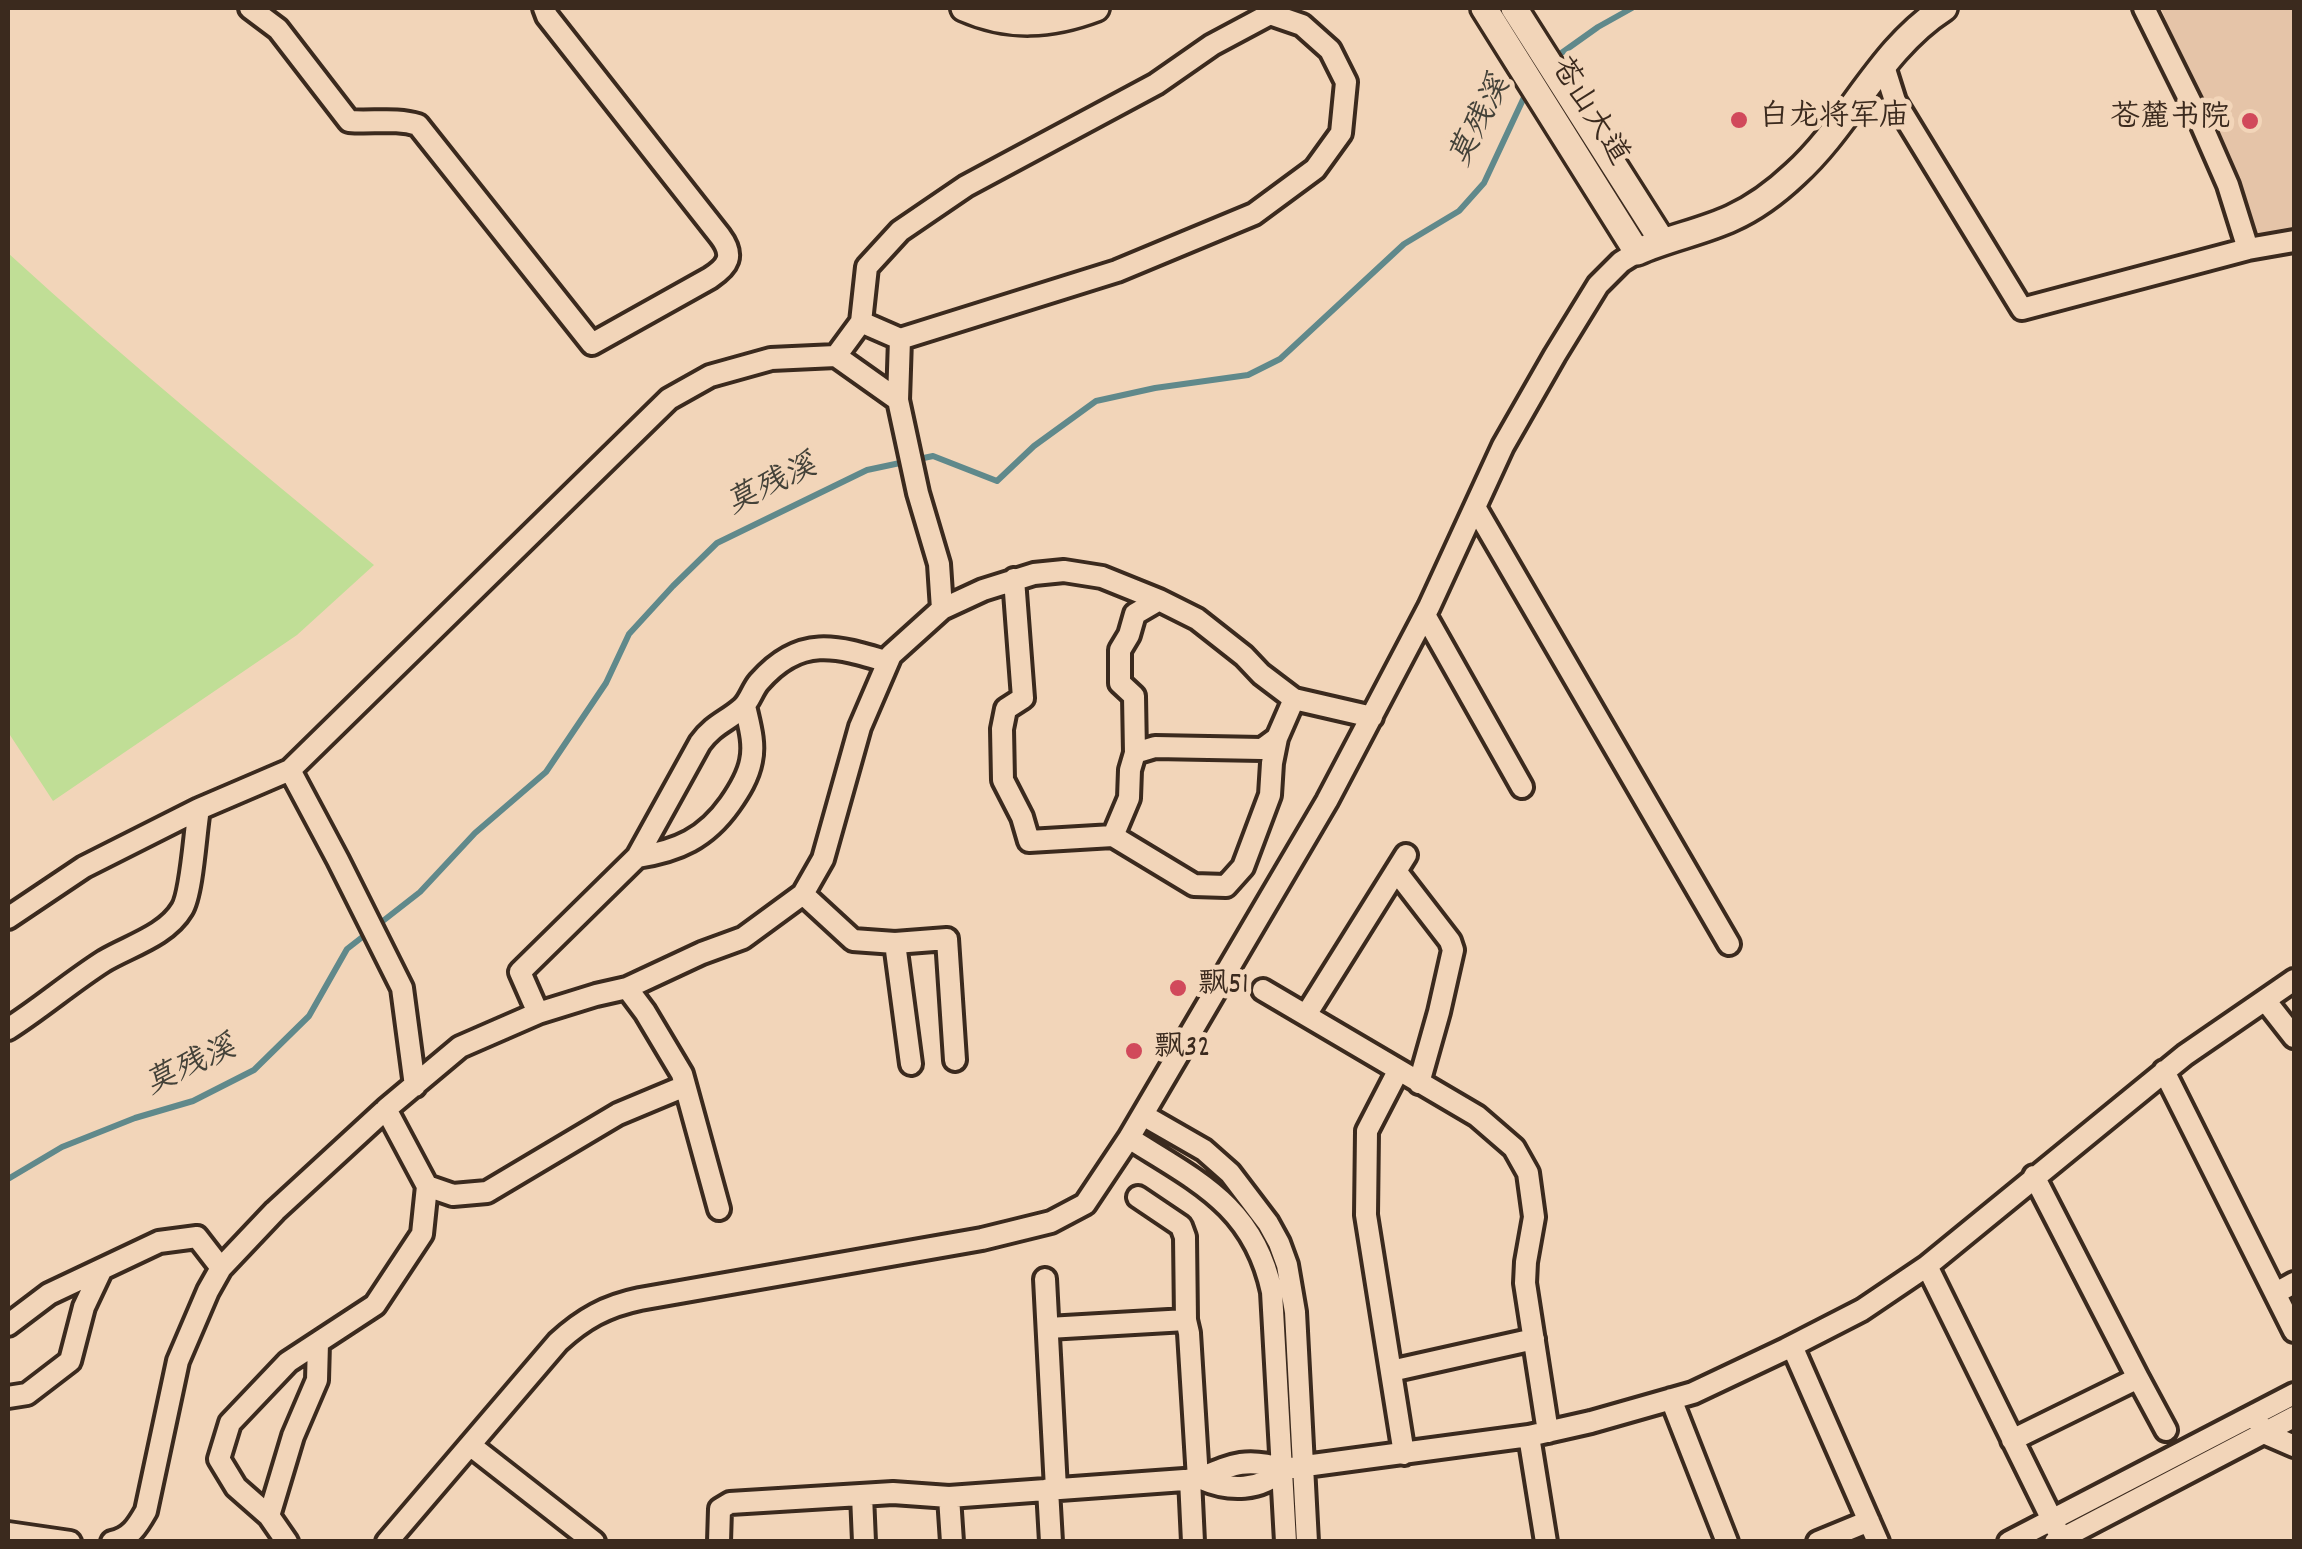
<!DOCTYPE html>
<meta charset="utf-8">
<style>
body{margin:0}
#map{position:relative;width:2302px;height:1549px;overflow:hidden;background:#f2d5b9;font-family:Dekko,sans-serif}
canvas{display:block}
.frame{position:absolute;inset:0;border:10px solid #3b2a1e;pointer-events:none}
</style>
<div id="map">
<canvas width="2302" height="1549"></canvas>
<div class="frame"></div>
</div>
<script>
const ctx = document.querySelector('canvas').getContext('2d');
ctx.lineJoin = 'round';
function fill(path, color) { ctx.fillStyle = color; ctx.fill(path, 'evenodd'); }
function stroke(path, color, width, dash) { ctx.strokeStyle = color; ctx.lineWidth = width; ctx.lineCap = dash ? 'butt' : 'round'; ctx.setLineDash(dash || []); ctx.stroke(path); }
function label(font, color, halo, rows, align = 'center') {
  ctx.font = font + ' Dekko,"LXGW WenKai TC",sans-serif'; ctx.lineWidth = 10; ctx.setLineDash([]); ctx.textBaseline = 'middle'; ctx.strokeStyle = halo; ctx.fillStyle = color; for (const [text, x, y, turn = 0] of rows) {
    ctx.save(); ctx.translate(x, y); ctx.rotate((+turn || 0) * Math.PI / 180); ctx.textAlign = isNaN(turn) ? turn : align; if (halo) ctx.strokeText(text, 0, 0); ctx.fillText(text, 0, 0); ctx.restore();
  }
}
const built = new Path2D(`
 M2161 8H2294V233L2253 240Z`);
const green = new Path2D(`
 M8 253C126 361 251 463 374 565L297 635 53 801 8 732Z`);
const stream = new Path2D(`
 M1553 59 1598 27 1632 8
 M8 1179 62 1147 135 1118 193 1101 254 1070 309 1016 347 949 420 892 475 833 546 772 606 683 629 634 673 586 717 543 867 470 933 456 997 481 1034 446 1096 401 1155 388 1248 375 1280 359 1404 244 1459 211 1484 183 1527 91`);
const minor = new Path2D(`
 M250 8 278 29 349 121C372 123 396 118 418 125L592 344 710 278C728 266 735 256 720 236L547 16 544 8
 M2144 8 2200 121 2228 185 2248 249
 M1883 63 1895 101 2022 309 2248 249 2294 241
 M836 356 861 322
 M898 400 900 339 1117 271 1254 214 1315 169 1341 133 1346 82 1330 50 1302 25 1270 14 1212 45 1156 84 966 186 900 231 867 267 861 322 900 339
 M1475 507 1729 944
 M1014 579 1023 698 1006 709 1002 729 1003 780 1022 817 1029 841 1113 836 1129 798 1130 770 1135 753 1155 747 1262 749 1277 738 1294 699
 M1425 615 1522 787
 M1135 753 1134 696 1120 683V650L1129 635 1135 614 1159 600
 M290 770 338 860 402 988 415 1086
 M1113 836 1194 885 1226 886 1243 867 1270 795 1272 763 1277 738
 M637 857C678 851 706 838 730 804 739 791 748 777 751 761 755 743 749 724 745 706
 M1396 871 1450 941 1453 950 1439 1012 1419 1083
 M803 894 853 940 895 943 911 1064
 M8 918 84 867 199 809 290 770 669 399 710 376 771 359 836 356 898 400 918 493 939 564 942 609
 M895 943 947 939 955 1060
 M627 988 645 1012 682 1074 719 1209
 M1263 990 1477 1116 1514 1148 1528 1173 1534 1217 1526 1262 1525 1283 1548 1432
 M2265 1000 2294 1037
 M538 1013 520 972 637 857 700 743C714 724 726 722 742 708 750 701 752 690 759 682 800 635 836 646 888 662
 M1306 1015 1406 855
 M8 1029C41 1008 71 982 104 961 129 946 166 936 182 909 192 893 195 831 199 809
 M1398 1071 1367 1131 1366 1215 1404 1454
 M2164 1071 2294 1331
 M386 1109 427 1186 453 1195 487 1192 618 1114 685 1086
 M1143 1115 1204 1150 1230 1173 1268 1223 1279 1243 1287 1265 1295 1312 1307 1542
 M1129 1138C1197 1181 1254 1206 1272 1292L1286 1542
 M2034 1176 2138 1378
 M1138 1197 1181 1226 1185 1237 1186 1320 1189 1333 1198 1479
 M1927 1266 2061 1538
 M1045 1279 1056 1489
 M2276 1293 2294 1283
 M8 1325 49 1294 159 1242 197 1237 221 1268
 M1048 1328 1186 1320
 M1792 1346 1878 1542
 M1391 1371 1534 1339
 M8 1397 27 1394 70 1361 84 1307 101 1271
 M1671 1399 1727 1542
 M2260 1425 2264 1433 2294 1446
 M1529 1436 1546 1542
 M2012 1440 2138 1378 2166 1430
 M470 1445 594 1542
 M1283 1469 1529 1436 1591 1422 1693 1393 1786 1349 1862 1310 1927 1266 2185 1055 2294 980
 M1190 1479 1193 1542
 M1048 1489 1051 1542
 M862 1495 864 1542
 M949 1497 952 1542
 M269 1516 293 1436 317 1380 318 1343
 M8 1533 70 1542
 M112 1542C130 1538 137 1527 146 1511L178 1361 208 1291 221 1268 275 1211 386 1109 460 1047 538 1013 596 995 627 988 702 953 743 938 803 894 823 859 860 727 891 655 942 609 983 590 1034 574 1064 571 1102 577 1159 600 1197 619 1244 656 1261 674 1294 699 1372 717
 M287 1542 269 1516 236 1487 219 1459 230 1423 288 1362 375 1305 422 1234 427 1186
 M387 1542 558 1342C583 1319 606 1306 640 1299L982 1239 1051 1222 1085 1204 1129 1138 1327 801 1429 607 1503 446 1555 355 1598 285 1621 262 1637 252
 M719 1542 720 1509 730 1503 893 1493 949 1497 1198 1479C1231 1465 1246 1457 1283 1469 1261 1491 1229 1491 1202 1479
 M1818 1542 1869 1521
 M2009 1542 2294 1394
 M2055 1542 2294 1417`);
const major = new Path2D(`
 M964 8C1009 28 1051 25 1096 8
 M1484 8 1637 252C1668 238 1702 232 1732 218 1754 208 1777 191 1795 174 1851 123 1879 50 1944 8
 M1514 8 1662 241`);
const markers = [
 [1739,120,10,"#d1495b"],
 [2250,121,10,"#d1495b"],
 [1178,988,10,"#d1495b"],
 [1134,1051,10,"#d1495b"]
];
const streetNames = [
 ["苍山大道",1587,113,58]
];
const poiNames = [
 ["白龙将军庙",1759,120],
 ["苍麓书院",2230,121,"right"],
 ["飘51",1198,988],
 ["飘32",1154,1051]
];
const waterNames = [
 ["莫残溪",1483,123,-63],
 ["莫残溪",773,488,-26],
 ["莫残溪",192,1069,-25]
];
fill(built, '#e5c4a8');
fill(green, '#c0de96');
stroke(stream, '#60898b', 6);
stroke(minor, '#3b2a1e', 28);
stroke(major, '#3b2a1e', 32);
stroke(minor, '#f2d5b9', 20);
stroke(major, '#f2d5b9', 25);
for (const [x, y, r, color] of markers) { const dot = new Path2D(); dot.arc(x, y, r, 0, 2 * Math.PI); ctx.fillStyle = color; ctx.fill(dot); stroke(dot, '#f2d5b9', 4); }
label('30px', '#3b2a1e', '#f2d5b9', streetNames);
label('30px', '#3b2a1e', '#f2d5b9', poiNames, 'left');
label('italic 32px', '#444239', '#f2d5b9', waterNames);
</script>
